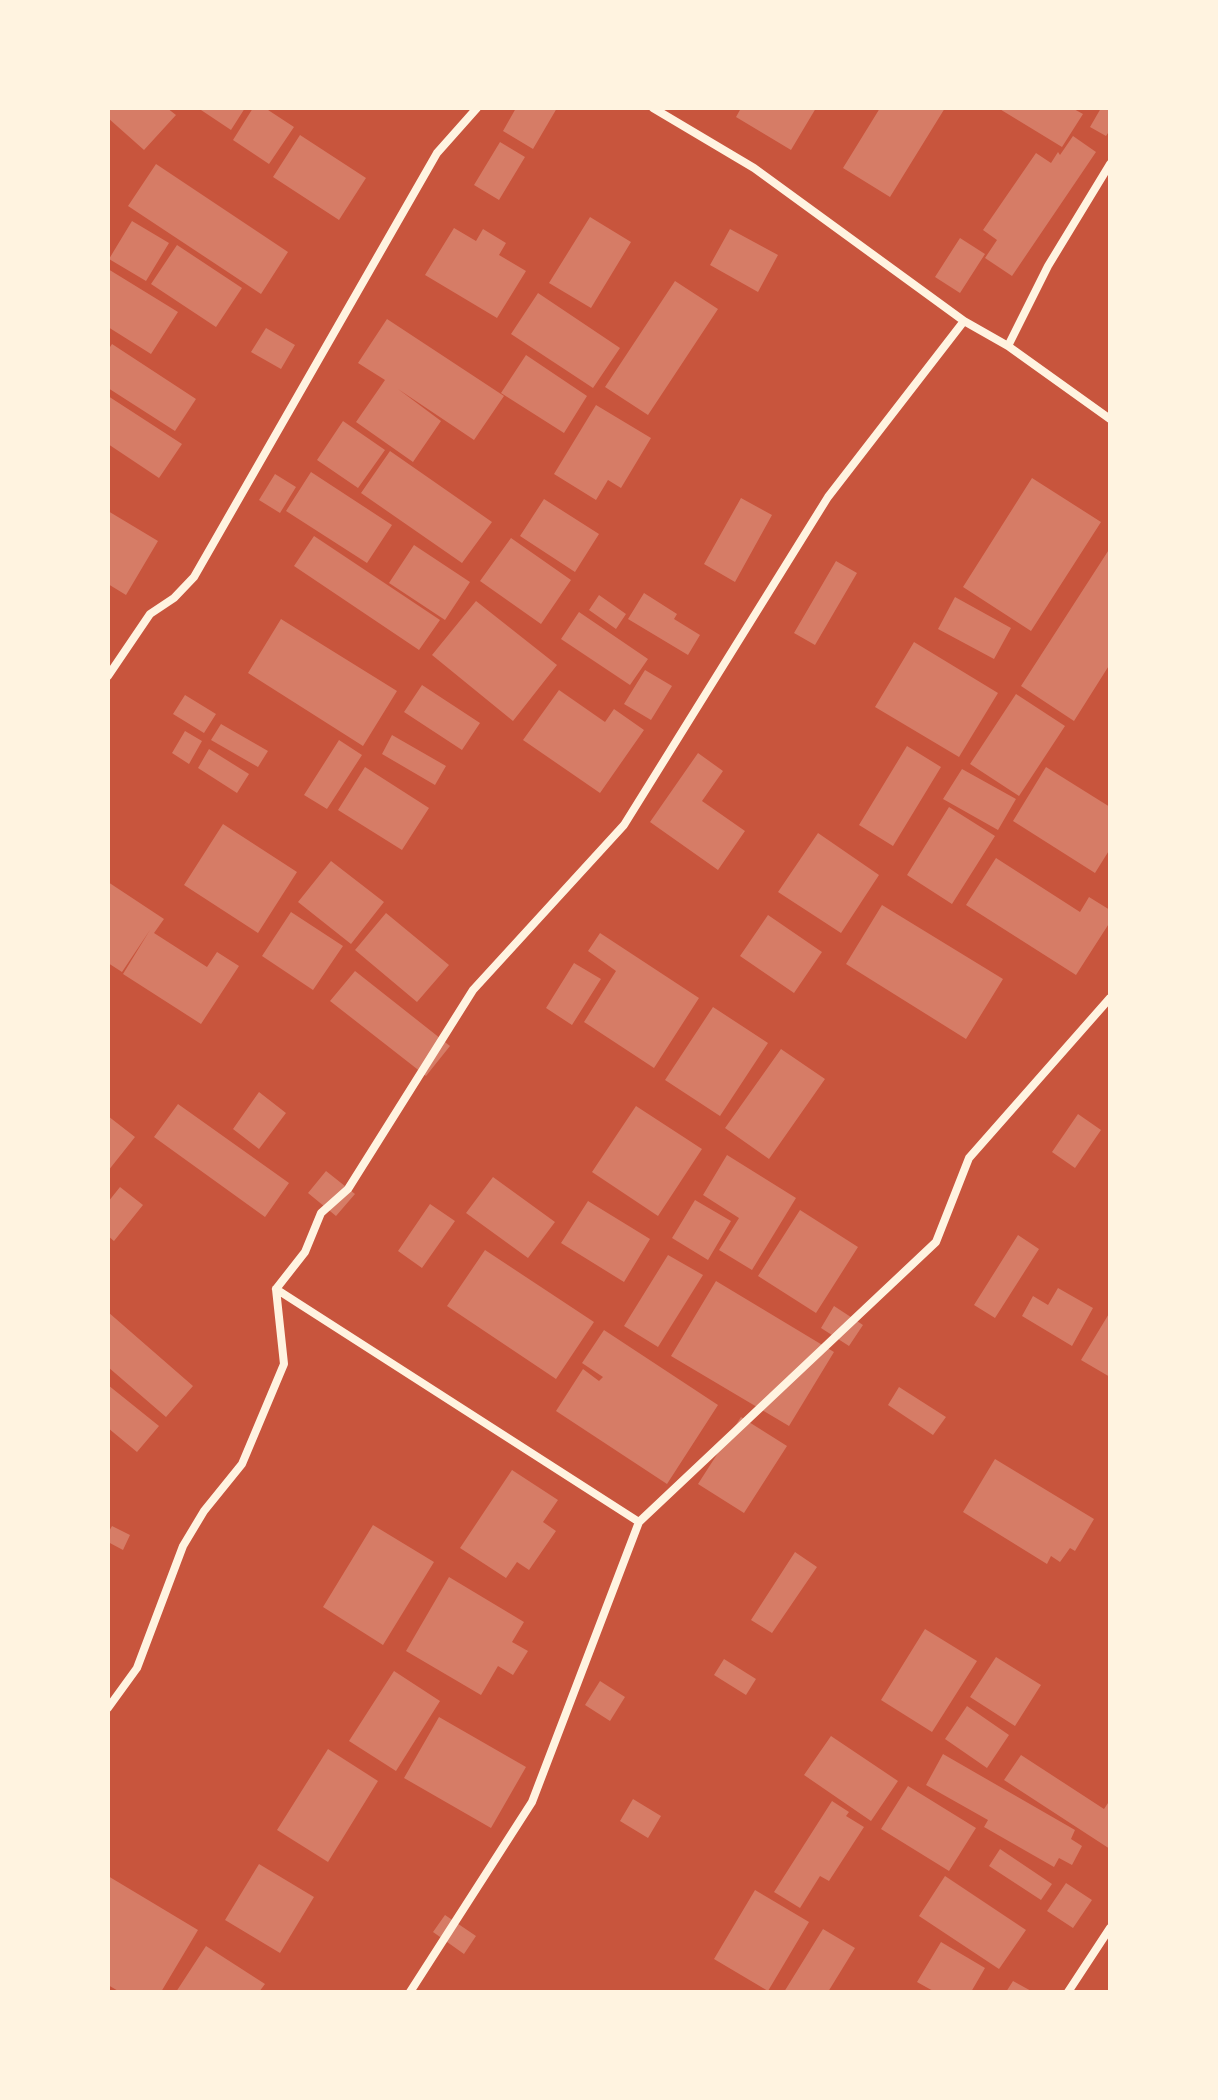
<!DOCTYPE html>
<style>
body{margin:0}
#map{position:relative;width:1218px;height:2100px;overflow:hidden;background:#c8553d;font-family:"DejaVu Sans",sans-serif}
canvas{display:block}
.frame{position:absolute;inset:0;border:110px solid #fff3e0;pointer-events:none}
</style>
<div id="map">
<canvas width="1218" height="2100"></canvas>
<div class="frame"></div>
</div>
<script>
const ctx = document.querySelector('canvas').getContext('2d');
ctx.lineJoin = 'round';
function fill(path, color) { ctx.fillStyle = color; ctx.fill(path, 'evenodd'); }
function stroke(path, color, width, dash) { ctx.strokeStyle = color; ctx.lineWidth = width; ctx.lineCap = dash ? 'butt' : 'round'; ctx.setLineDash(dash || []); ctx.stroke(path); }
const building = new Path2D(`
 M108 108H167L176 115 144 150 108 118Z
 M198 108H245L231 130Z
 M253 108H265L294 127 269 164 233 140Z
 M516 108H557L533 149 503 131Z
 M741 108H816L791 150 736 117Z
 M880 108H945L890 197 843 168Z
 M998 108H1072L1083 114 1062 147Z
 M1101 108H1110V130L1106 136 1090 127Z
 M300 135 366 178 339 220 273 177Z
 M1073 136 1096 152 1012 276 985 258 997 240 983 230 1036 153 1051 163 1058 152 1060 155Z
 M500 142 525 157 499 200 474 185Z
 M156 164 288 252 261 294 128 206Z
 M590 217 631 242 591 308 549 283Z
 M132 221 169 243 146 281 109 259Z
 M454 228 476 241 483 229 506 243 499 255 526 271 497 318 425 275Z
 M730 229 778 255 758 292 710 265Z
 M960 238 985 254 960 293 935 277Z
 M177 245 242 288 216 327 151 284Z
 M108 269 178 312 151 354 108 327Z
 M675 281 718 309 648 415 605 387Z
 M538 293 620 348 593 388 511 334Z
 M387 319 504 396 474 440 398 389 441 421 413 462 356 422 385 380 358 363Z
 M266 328 295 345 281 369 251 352Z
 M112 344 196 399 175 431 108 388V350Z
 M526 355 587 396 564 433 501 393Z
 M108 396 182 444 159 478 108 444Z
 M596 405 651 438 621 488 608 480 596 500 554 474Z
 M343 421 385 450 358 488 317 460Z
 M390 451 492 522 462 563 361 493Z
 M311 472 392 525 367 563 286 511Z
 M275 474 296 487 280 513 259 500Z
 M1032 478 1101 522 1031 631 963 587Z
 M741 498 772 515 735 582 704 564Z
 M544 499 599 534 575 572 520 536Z
 M108 511 158 541 126 595 108 584Z
 M314 536 440 620 419 650 294 566Z
 M511 538 571 580 541 624 480 581Z
 M414 545 470 582 445 620 389 583Z
 M1110 548V664L1074 721 1021 686Z
 M836 561 857 573 815 645 794 633Z
 M644 593 677 614 674 619 700 635 688 655 628 619Z
 M599 595 626 614 616 629 589 610Z
 M955 597 1011 628 994 659 938 629Z
 M476 601 557 665 513 721 432 655Z
 M579 612 648 659 630 685 561 639Z
 M281 619 397 691 363 746 248 673Z
 M914 642 998 693 959 757 875 707Z
 M645 670 672 686 651 720 624 704Z
 M422 685 480 723 462 750 404 712Z
 M559 690 605 722 614 709 644 730 600 793 523 740Z
 M1016 694 1065 726 1019 796 970 764Z
 M185 695 216 714 204 733 173 714Z
 M221 724 268 751 258 767 211 740Z
 M185 731 202 741 189 764 172 753Z
 M392 735 446 766 435 785 382 754Z
 M339 740 362 755 327 809 304 795Z
 M907 746 941 767 893 846 859 825Z
 M209 749 249 774 237 793 198 768Z
 M698 753 723 771 702 801 745 831 718 870 650 822Z
 M365 767 429 808 402 850 338 810Z
 M1046 767 1110 807V849L1095 873 1013 821Z
 M962 769 1016 799 998 830 943 799Z
 M949 807 995 836 952 904 907 875Z
 M223 824 297 872 258 933 184 885Z
 M818 833 879 875 841 933 778 892Z
 M996 858 1080 912 1089 897 1110 910V922L1076 975 966 905Z
 M331 861 384 902 351 944 298 902Z
 M108 882 164 919 154 933 207 967 217 952 239 966 201 1024 123 974 150 930 122 972 108 963Z
 M882 905 1003 979 966 1039 846 964Z
 M291 912 343 946 313 990 262 956Z
 M386 913 449 965 417 1002 355 950Z
 M768 915 822 952 794 993 740 956Z
 M600 933 699 998 654 1068 584 1022 616 971 588 951Z
 M574 963 601 979 572 1025 546 1008Z
 M355 971 450 1046 426 1076 330 1001Z
 M713 1007 768 1043 720 1116 665 1080Z
 M781 1049 825 1079 769 1159 725 1128Z
 M259 1092 286 1113 259 1149 233 1129Z
 M178 1104 289 1183 265 1217 154 1137Z
 M636 1106 702 1149 658 1216 592 1172Z
 M1078 1114 1101 1130 1075 1168 1052 1152Z
 M108 1116 135 1137 108 1171Z
 M727 1155 796 1198 752 1270 719 1250 739 1218 703 1195Z
 M326 1171 355 1194 336 1216 308 1193Z
 M493 1177 555 1222 528 1258 466 1213Z
 M120 1187 143 1205 114 1241 108 1236V1202Z
 M695 1200 731 1221 708 1260 672 1238Z
 M588 1201 650 1239 624 1282 561 1243Z
 M430 1204 455 1221 422 1268 398 1251Z
 M800 1210 858 1247 816 1313 758 1276Z
 M1018 1235 1039 1249 995 1318 974 1305Z
 M485 1250 594 1322 556 1379 447 1306Z
 M668 1255 703 1275 658 1347 624 1326Z
 M716 1281 834 1352 789 1426 671 1356Z
 M1058 1288 1093 1308 1072 1346 1022 1316 1033 1296 1048 1305Z
 M834 1306 863 1325 849 1346 821 1328Z
 M108 1312 193 1386 166 1417 108 1367Z
 M1110 1312V1377L1081 1360Z
 M604 1330 718 1405 667 1484 556 1411 583 1369 599 1381 603 1377 582 1363Z
 M108 1385 159 1426 137 1452 108 1428Z
 M899 1387 946 1417 933 1435 888 1405Z
 M741 1417 787 1446 744 1513 698 1484Z
 M995 1459 1094 1519 1075 1551 1070 1548 1060 1562 1051 1556 1047 1564 963 1512Z
 M512 1470 558 1500 543 1522 556 1531 529 1570 517 1562 506 1578 460 1548Z
 M373 1525 434 1562 383 1645 323 1607Z
 M112 1526 130 1535 123 1550 108 1542V1533Z
 M795 1552 817 1567 772 1633 751 1620Z
 M449 1577 524 1622 512 1642 528 1651 513 1675 498 1666 481 1695 406 1651Z
 M925 1629 977 1661 932 1732 881 1700Z
 M996 1657 1041 1685 1015 1726 970 1697Z
 M724 1659 756 1679 746 1695 714 1675Z
 M394 1671 440 1701 396 1771 349 1741Z
 M600 1681 625 1697 610 1721 585 1705Z
 M967 1706 1009 1735 987 1768 945 1739Z
 M439 1717 526 1767 491 1828 404 1778Z
 M831 1736 898 1781 871 1821 804 1775Z
 M328 1749 378 1781 328 1862 277 1830Z
 M943 1754 1075 1830 1071 1839 1082 1846 1072 1865 1059 1858 1054 1867 984 1827 988 1820 926 1785Z
 M1021 1755 1104 1809 1110 1800V1849L1004 1780Z
 M908 1786 976 1828 949 1871 881 1829Z
 M633 1799 661 1816 648 1838 620 1821Z
 M832 1801 849 1812 846 1816 864 1827 829 1881 820 1876 800 1908 774 1892Z
 M1000 1849 1052 1884 1041 1900 989 1866Z
 M259 1864 314 1897 280 1953 225 1920Z
 M108 1876 198 1930 161 1992H120L108 1985Z
 M945 1876 1026 1930 999 1969 919 1916Z
 M1066 1883 1092 1900 1073 1928 1047 1911Z
 M755 1890 809 1922 768 1991 714 1959Z
 M445 1915 476 1936 464 1954 433 1932Z
 M823 1929 855 1948 828 1992H784Z
 M941 1942 985 1968 971 1992H935L917 1982Z
 M206 1946 265 1984 259 1992H176Z
 M1013 1981 1033 1992H1006Z`);
const minor = new Path2D(`
 M653 108 754 168 964 321 1008 346 1110 419
 M1008 346 1048 266 1110 164
 M108 676 150 614 174 598 194 577 437 153 477 108
 M639 1522 276 1289 305 1252 321 1213 348 1189 473 990 624 825 828 497 964 321
 M108 1708 137 1668 183 1546 204 1511 242 1464 284 1364 276 1289
 M410 1992 532 1802 639 1522 936 1242 969 1158 1110 998
 M1068 1992 1110 1928`);
fill(building, '#d67c66');
stroke(minor, '#fff3e0', 8);
</script>
